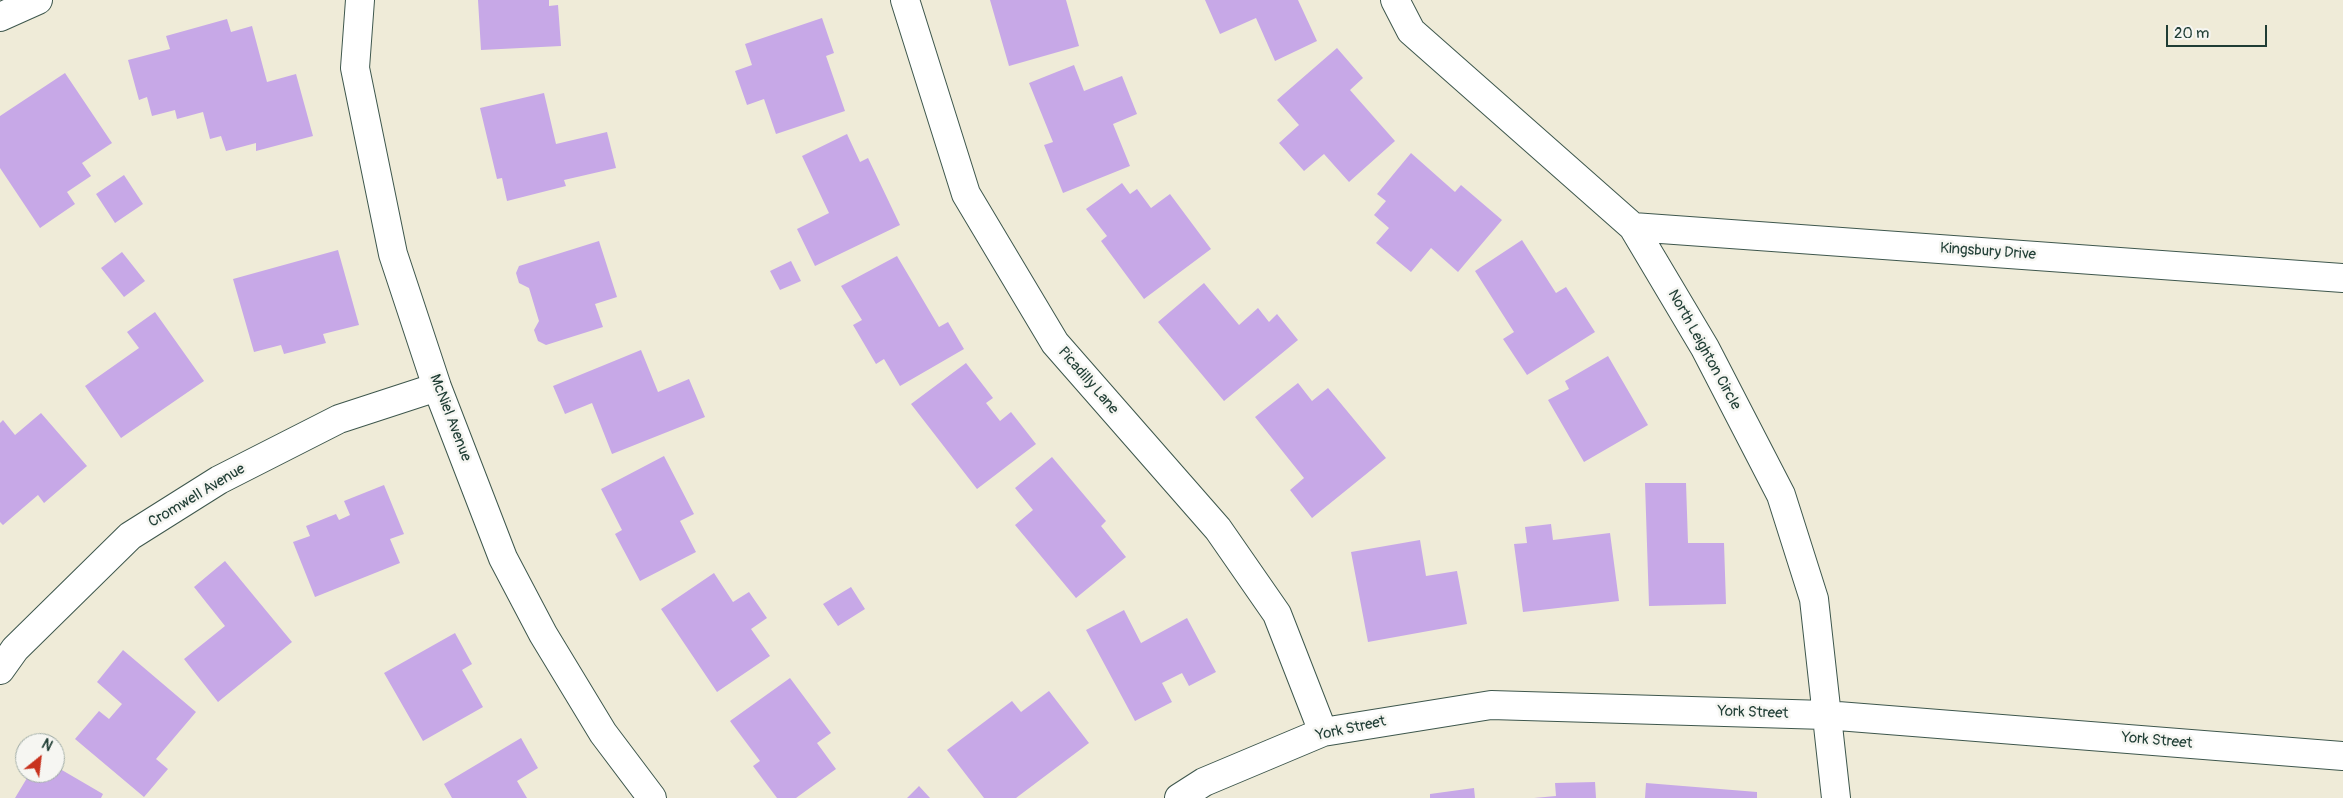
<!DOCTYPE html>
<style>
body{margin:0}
#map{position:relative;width:2343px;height:798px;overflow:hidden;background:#efebd8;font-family:Pangolin,sans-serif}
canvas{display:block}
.north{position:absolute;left:15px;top:733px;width:50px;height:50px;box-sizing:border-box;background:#f6f6f2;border:1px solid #a0aca6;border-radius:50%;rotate:29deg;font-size:14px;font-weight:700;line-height:20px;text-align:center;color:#1f3d34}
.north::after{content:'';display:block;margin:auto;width:18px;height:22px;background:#c8321e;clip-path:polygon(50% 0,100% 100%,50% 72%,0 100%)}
.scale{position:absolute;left:2166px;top:25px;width:101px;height:22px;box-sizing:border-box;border:2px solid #1f3d34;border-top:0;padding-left:6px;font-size:15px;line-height:18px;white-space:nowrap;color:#1f3d34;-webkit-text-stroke:4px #f6f6f2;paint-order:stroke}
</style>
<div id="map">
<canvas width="2343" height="798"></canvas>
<div class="north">N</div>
<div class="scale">20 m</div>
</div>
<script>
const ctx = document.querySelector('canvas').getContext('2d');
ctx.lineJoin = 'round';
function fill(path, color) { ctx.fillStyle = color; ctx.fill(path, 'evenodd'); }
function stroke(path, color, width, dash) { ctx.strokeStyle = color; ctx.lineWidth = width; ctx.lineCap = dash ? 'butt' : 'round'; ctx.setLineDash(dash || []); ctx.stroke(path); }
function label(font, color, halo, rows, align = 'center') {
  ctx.font = font + ' Pangolin,sans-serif'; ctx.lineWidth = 5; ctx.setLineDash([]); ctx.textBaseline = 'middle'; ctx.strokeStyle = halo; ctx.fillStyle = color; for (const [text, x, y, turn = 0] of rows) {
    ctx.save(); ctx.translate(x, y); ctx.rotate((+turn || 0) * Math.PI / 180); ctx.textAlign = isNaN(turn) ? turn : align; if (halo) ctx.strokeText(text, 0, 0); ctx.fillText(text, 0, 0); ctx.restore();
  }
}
const building = new Path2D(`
 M478 0H549V6L558 5 561 46 481 50Z
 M990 0H1066L1079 46 1009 66Z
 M1205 0H1298L1317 41 1275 61 1256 18 1220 34Z
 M822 18 834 53 826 56 845 111 776 134 764 99 747 105 735 71 752 65 745 44Z
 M227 19 231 32 252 26 267 82 296 74 313 136 256 151V143L226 151 221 136 210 139 203 112 177 119 175 110 152 116 147 97 139 100 128 60 170 49 166 36Z
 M1337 48 1363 78 1350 90 1395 141 1349 182 1324 154 1304 171 1279 143 1299 125 1277 100Z
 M1074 65 1084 91 1122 76 1137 114 1113 124 1130 166 1063 193 1044 145 1053 142 1029 83Z
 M65 73 112 143 82 163 91 176 67 192 75 204 40 228 0 168V116Z
 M544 93 556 144 607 132 616 168 564 180 566 186 507 201 502 178 497 179 480 108Z
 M847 134 860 162 868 158 900 225 815 266 797 229 829 213 802 156Z
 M1411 153 1455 192 1461 185 1502 220 1458 272 1431 248 1411 272 1376 243 1389 228 1374 215 1386 201 1377 194Z
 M124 175 143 204 115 223 96 194Z
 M1122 183 1130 194 1137 189 1151 208 1170 194 1211 249 1144 299 1101 241 1107 236 1086 209Z
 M1522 240 1556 293 1566 287 1595 332 1527 375 1503 339 1514 332 1475 271Z
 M599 241 617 297 595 304 603 327 546 345 538 341 534 330 539 321 529 288 519 283 516 273 519 266Z
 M338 250 359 325 323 334 326 343 284 354 281 345 254 352 233 279Z
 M122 252 145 281 124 297 101 268Z
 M897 256 939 327 948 322 964 349 900 386 884 359 876 364 853 325 862 320 841 286Z
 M791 261 801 281 780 290 770 271Z
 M1204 283 1239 325 1258 308 1269 322 1277 314 1298 340 1224 401 1158 322Z
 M155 312 204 381 121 438 85 386 139 348 127 332Z
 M641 350 658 392 689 379 705 417 612 454 592 403 565 414 553 386Z
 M1608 356 1648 425 1584 462 1548 400 1569 389 1565 381Z
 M966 363 993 398 986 403 1000 421 1011 412 1036 444 977 489 911 404Z
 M1298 383 1312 401 1328 388 1386 458 1312 518 1290 490 1304 478 1255 417Z
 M41 413 87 466 44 503 38 495 3 525 0 522V423L3 420 15 435Z
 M664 456 694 514 680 521 696 552 640 581 615 534 622 530 601 489Z
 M1052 457 1106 521 1101 526 1126 557 1076 598 1015 525 1033 510 1015 488Z
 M1645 483H1686L1688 543H1724L1726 604 1649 606Z
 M384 485 404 534 390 539 400 563 315 597 293 542 310 536 306 526 336 514 339 520 350 515 344 501Z
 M1551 524 1553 540 1610 533 1619 601 1523 612 1514 544 1527 543 1525 527Z
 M1420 540 1426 576 1457 571 1467 624 1368 642 1351 552Z
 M225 561 292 642 218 702 184 659 225 626 194 587Z
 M714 573 733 602 749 592 767 618 751 629 770 656 717 692 661 609Z
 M851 587 865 609 838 626 823 604Z
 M1124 610 1141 643 1187 618 1216 672 1189 686 1182 673 1162 683 1172 702 1135 721 1086 630Z
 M455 633 472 664 462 670 483 707 423 741 384 673Z
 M123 650 196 712 156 759 168 769 144 797 75 739 99 711 109 719 122 704 97 682Z
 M790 678 831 733 817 743 836 769 796 798H777L753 766 760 761 730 721Z
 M1049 691 1089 743 1016 798H984L947 750 1012 701 1021 712Z
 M521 738 538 768 517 781 527 798H452L444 784Z
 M55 766 103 794 101 798H15L30 773H55Z
 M1595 782 1596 798H1534L1556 796 1555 783Z
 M1646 783 1757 792V798H1645Z
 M919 786 930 798H907Z
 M1474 788 1475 798H1430V794Z`);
const minor = new Path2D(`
 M360 0 355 68 393 254 437 387 503 558 543 634 603 733 652 798
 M905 0 966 194 1055 343 1218 529 1277 614 1323 732
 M1395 0 1411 31 1633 227 1705 348 1781 495 1814 599 1836 798
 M0 17 38 0
 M1633 227 2343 278
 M0 670 15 649 130 536 219 480 339 419 437 387
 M1179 798 1204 782 1323 732 1491 705 1825 715 2343 756`);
const streetNames = [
 ["Kingsbury Drive",1988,252,4],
 ["North Leighton Circle",1704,350,61],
 ["Picadilly Lane",1088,381,49],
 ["McNiel Avenue",450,418,69],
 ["Cromwell Avenue",197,496,-31],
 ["York Street",1753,713,2],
 ["York Street",1351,729,-12],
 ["York Street",2157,741,5]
];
fill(building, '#c7a8e7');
stroke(minor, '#3e574d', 30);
stroke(minor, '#fff', 28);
label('15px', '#1f3d34', '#f6f6f2', streetNames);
</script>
